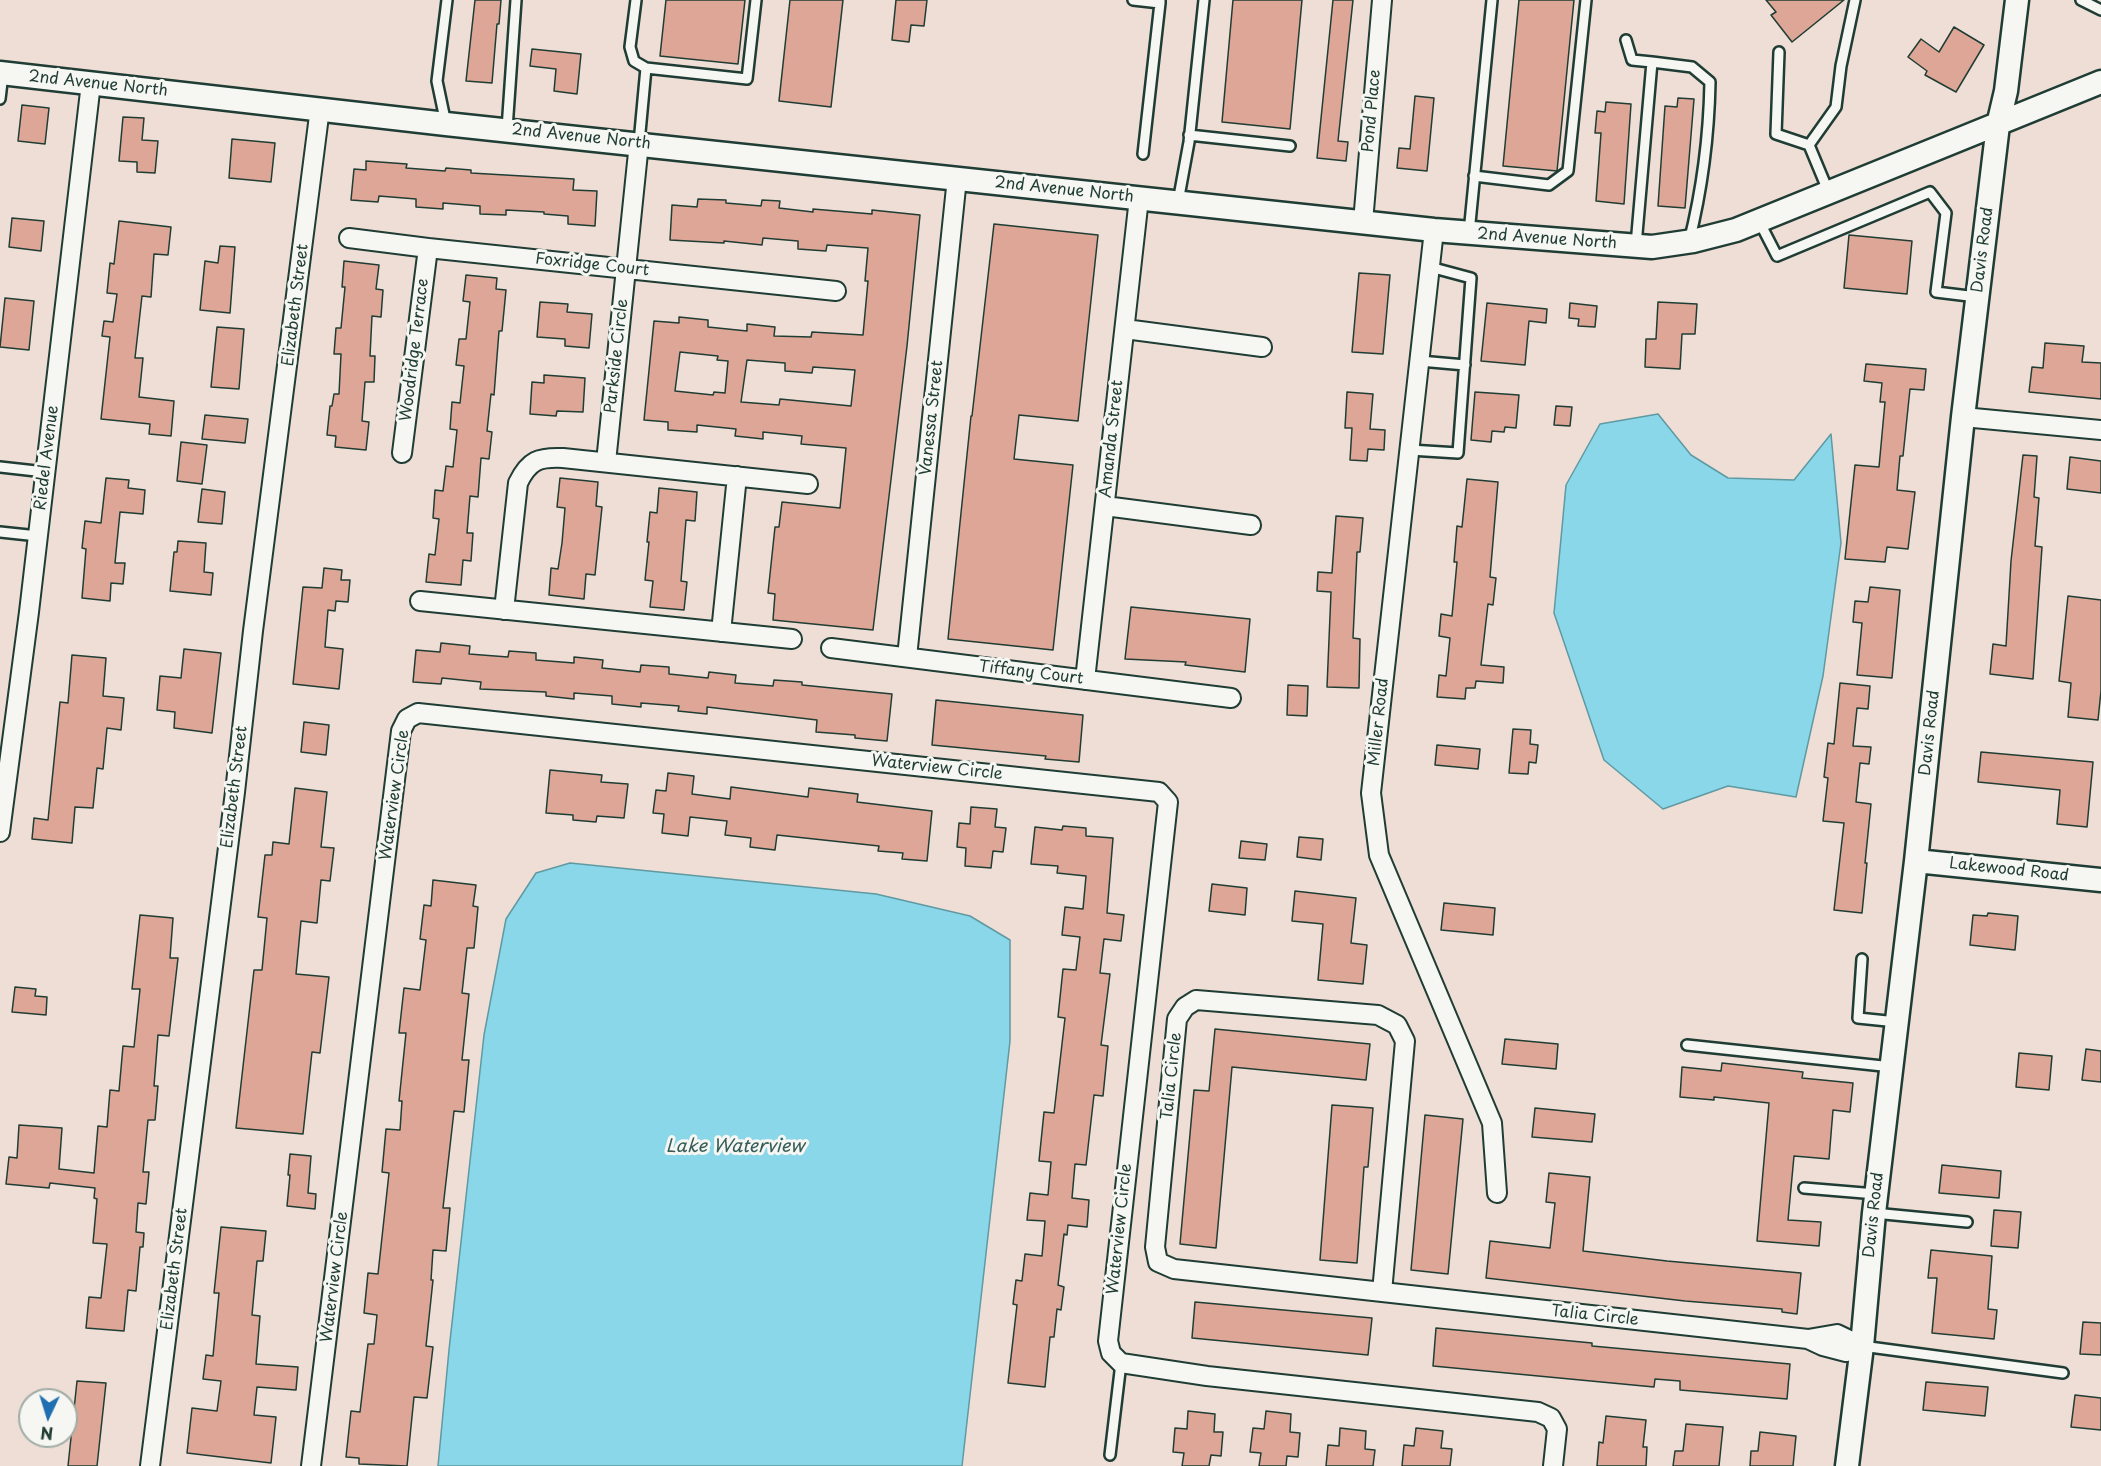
<!DOCTYPE html>
<style>
body{margin:0}
#map{position:relative;width:2101px;height:1466px;overflow:hidden;background:#efded6;font-family:"Playpen Sans",sans-serif}
canvas{display:block}
.north{position:absolute;left:18px;top:1388px;width:60px;height:60px;box-sizing:border-box;background:#f6f6f2;border:2px solid #a0aca6;border-radius:50%;rotate:184deg;font-size:16px;font-weight:700;line-height:24px;text-align:center;color:#1f3d34}
.north::after{content:'';display:block;margin:auto;width:21px;height:27px;background:#1f6fb2;clip-path:polygon(50% 0,100% 100%,50% 72%,0 100%)}
</style>
<div id="map">
<canvas width="2101" height="1466"></canvas>
<div class="north">N</div>
</div>
<script>
const ctx = document.querySelector('canvas').getContext('2d');
ctx.lineJoin = 'round';
function fill(path, color) { ctx.fillStyle = color; ctx.fill(path, 'evenodd'); }
function stroke(path, color, width, dash) { ctx.strokeStyle = color; ctx.lineWidth = width; ctx.lineCap = dash ? 'butt' : 'round'; ctx.setLineDash(dash || []); ctx.stroke(path); }
function label(font, color, halo, rows, align = 'center') {
  ctx.font = font + ' "Playpen Sans",sans-serif'; ctx.lineWidth = 6; ctx.setLineDash([]); ctx.textBaseline = 'middle'; ctx.strokeStyle = halo; ctx.fillStyle = color; for (const [text, x, y, turn = 0] of rows) {
    ctx.save(); ctx.translate(x, y); ctx.rotate((+turn || 0) * Math.PI / 180); ctx.textAlign = isNaN(turn) ? turn : align; if (halo) ctx.strokeText(text, 0, 0); ctx.fillText(text, 0, 0); ctx.restore();
  }
}
const water = new Path2D(`
 M1658 414 1691 455 1728 478 1794 480 1831 434 1841 543 1823 676 1796 797 1728 786 1663 809 1604 760 1554 613 1566 485 1600 424Z
 M570 863 876 894 970 916 1010 940V1041L962 1466H438L449 1350 484 1035 506 919 536 873Z`);
const building = new Path2D(`
 M475 0H501L499 24H497L492 83 466 81Z
 M666 0H745L738 64 660 56Z
 M790 0H843L831 107 779 101Z
 M896 0H927L924 26 911 25 909 42 892 40Z
 M1233 0H1302L1290 129 1222 122Z
 M1333 0H1353L1338 141 1348 142 1346 161 1317 158Z
 M1519 0H1574L1557 171 1503 166Z
 M1766 0H1844L1792 42 1771 15 1776 12Z
 M1954 27 1984 45 1956 92 1925 75 1927 71 1908 57 1921 39 1939 52Z
 M532 49 581 54 577 94 554 91 556 69 530 66Z
 M1415 96 1434 98 1427 171 1397 168 1399 148 1410 149Z
 M1678 98 1694 99 1685 208 1658 206 1665 106 1677 107Z
 M1606 102 1631 104 1624 204 1596 201 1601 133H1595L1597 111 1605 112Z
 M22 105 49 108 45 144 18 141Z
 M123 117 144 118 142 140 158 141 155 173 137 172V162L119 161Z
 M232 139 275 143 271 182 229 178Z
 M366 161 407 164 406 168 445 171 446 168 471 170V173L574 179 573 190 597 191 595 226 568 224V216L544 214V212L506 210V215L480 214V206L443 203V209L416 207V199L379 196 378 202 351 200 354 169 366 170Z
 M698 199 726 200V203L761 206 762 200 780 201 779 208 813 212V209L872 214V210L920 215 907 346 873 630 773 620 775 594 768 593 775 527H779L782 502 840 508 846 448 801 444 802 436 763 432V439L735 436 736 429 697 425V432L668 430V422L644 420 654 321 679 323V317L708 320V327L747 331V324L775 327 774 336 811 337 812 332 863 335 868 281H865L868 248 827 245 826 251 798 249V241L763 238 762 245 724 241V243L670 240 672 205 697 207ZM680 352 718 356 717 360 728 361 725 393 714 392 713 395 675 391ZM747 360 785 363V371L812 373 813 367 855 370 851 406 780 399 779 405 741 402Z
 M12 218 44 221 41 251 9 247Z
 M119 221 171 227 168 255 154 254 151 297 142 296 135 358H143L139 397 174 401 171 436 149 434 150 424 101 419 110 337 102 336 104 321 113 322 117 294 107 293 110 263 114 264Z
 M994 224 1098 235 1078 421 1019 415 1014 459 1073 465 1053 650 948 639 971 416H972Z
 M1849 235 1912 241 1907 294 1844 288Z
 M220 246 235 247 230 313 200 310 205 261 218 263Z
 M344 261 379 265 376 289 383 290 381 317 372 316 370 356H375L374 382H365L362 421 369 422 366 450 335 447 336 436 327 435 330 406H332L334 394H339L341 354H334L336 328H341L345 287H342Z
 M1359 273 1390 275 1383 354 1352 352Z
 M466 275 497 278 496 289 506 290 502 331H499L494 395 491 394 487 431 492 432 489 459 481 458 478 497 470 496 467 533H473L471 561 463 560 461 585 426 582 429 554 435 555 439 519 433 518 435 490 443 491 446 466 453 467 457 430 450 429 452 402 460 403 464 366 456 365 459 339H466L470 302 463 301Z
 M5 298 34 301 29 350 0 347Z
 M540 302 568 304 567 312 592 314 589 348 565 346V339L537 337Z
 M1658 302 1697 304 1695 334H1682L1680 369 1645 367 1646 339H1656Z
 M1487 303 1547 309 1546 323 1529 321 1525 365 1481 361Z
 M1570 303 1597 306 1595 327 1578 326 1579 319 1569 318Z
 M217 327 244 329 239 389 211 387Z
 M2045 343 2084 346 2082 362 2101 363V399L2029 392 2032 367 2043 368Z
 M1866 364 1926 369 1924 390 1910 389 1903 456H1900L1897 490 1915 492 1908 549 1887 547 1885 562 1845 559 1855 465 1879 467 1885 402H1880L1882 383 1864 381Z
 M544 375 585 378 583 412 557 411 556 416 530 414 532 382 544 383Z
 M1347 392 1373 394 1370 429 1385 430 1384 450 1368 449 1367 461 1350 460 1352 428H1345Z
 M1475 392 1519 395 1516 428 1505 427 1504 432 1492 431 1491 442 1471 440Z
 M1556 406 1572 407 1570 426 1554 425Z
 M205 415 248 419 245 443 202 439Z
 M181 442 207 445 202 484 177 481Z
 M2023 455 2037 456 2034 497 2039 498 2035 546 2042 547 2033 679 1990 674 1993 644 2006 646 2011 561Z
 M2070 457 2101 461V493L2067 489Z
 M106 478 129 480 128 488 145 490 143 514 120 512 115 563H125L123 584 111 583 110 601 82 598 86 549 82 548 85 521 101 523Z
 M560 478 598 482 596 506 602 507 595 575 586 574 584 599 549 595 551 568 558 569 562 543 565 508 557 507Z
 M1467 479 1498 482 1490 577 1496 578 1493 605 1488 604 1481 665 1504 667 1503 683 1476 681 1475 688H1466L1465 699 1437 697 1439 675 1446 676 1450 638 1439 636 1441 614 1452 616 1457 562H1454L1457 526 1462 527Z
 M659 488 697 492 695 521 686 520 681 581 687 582 684 610 650 607 653 581 645 580 649 542H647L650 512 657 513Z
 M202 489 225 492 222 524 198 522Z
 M1336 516 1363 518 1360 552H1357L1353 638 1360 639 1359 688 1327 687 1331 592 1317 591 1318 572 1332 573Z
 M178 541 206 543 204 572 213 573 211 595 170 591 174 552H177Z
 M324 568 342 570 341 580H350L348 602 336 601 335 611 328 610 325 647 343 649 339 689 293 684 303 587 322 588Z
 M1870 587 1900 590 1892 678 1857 675 1862 623 1853 622 1855 601 1868 602Z
 M2068 596 2101 600V691L2098 720 2068 717 2071 683 2059 681Z
 M1131 607 1250 619 1245 672 1185 665 1186 662 1125 659Z
 M441 643 470 646 469 654 508 657 509 651 536 653V660L574 663V657L603 660 602 668 640 672 641 665 669 667V674L708 678 709 672 736 675 735 683 773 686 774 680 802 682V685L892 694 887 741 855 738V735L816 732 817 720 707 707V714L678 711 679 706 641 703V707L612 704V696L574 693V699L546 696V692L480 689 481 682 442 678 441 684 413 682 416 650 440 652Z
 M184 649 221 653 212 733 174 728 175 712 157 710 160 676 181 678Z
 M72 655 106 658 103 696 124 698 121 730 107 728 103 769 97 768 93 808 75 807 72 843 32 839 34 818 48 820 60 702 68 703Z
 M1840 683 1870 686 1868 709 1857 708 1853 746 1871 747 1869 764 1860 763 1856 802 1871 804 1865 863H1867L1862 913 1834 910 1844 823 1823 821 1828 778 1824 777 1828 743 1834 744Z
 M1288 685 1308 686 1307 716 1287 715Z
 M936 700 1083 715 1079 762 1045 759 1046 756 932 745Z
 M304 722 329 725 326 755 301 752Z
 M1513 729 1531 730 1530 744 1538 745 1536 763 1529 762 1528 774 1509 773Z
 M1437 745 1480 749 1478 769 1435 765Z
 M1981 752 2093 762 2087 827 2057 824 2060 790 1978 782Z
 M550 770 602 775 601 782 628 784 624 818 597 816 596 822 573 820V815L546 813Z
 M668 773 694 776 692 794 730 799 731 787 808 797 809 788 858 794 857 802 932 811 927 861 902 859 903 853 878 851 879 846 777 835 775 850 750 847 751 838 725 835 727 821 690 817 688 836 662 833 664 814 653 813 656 790 666 791Z
 M295 788 327 792 321 847 334 848 330 881 321 880 317 923 301 921 296 974 329 977 320 1053 312 1052 303 1134 236 1128 254 970H262L267 918 258 917 265 855H272L273 842 289 844Z
 M971 807 997 809 995 827 1006 828 1003 852 993 851 991 868 965 866 966 848 957 847 959 823 970 824Z
 M1063 826 1086 828V836L1113 838 1107 913 1124 915 1121 941 1104 939 1100 973 1110 974 1101 1045 1108 1046 1103 1096 1094 1095 1086 1165 1075 1164 1072 1198 1089 1200 1087 1227 1068 1225 1067 1235 1064 1234 1058 1285 1064 1287 1061 1310 1057 1309 1054 1337H1050L1045 1387 1008 1383 1017 1305 1013 1304 1016 1280 1022 1281 1025 1254 1042 1256 1045 1221 1027 1220 1030 1193 1048 1195 1051 1162 1039 1161 1044 1112 1054 1113 1065 1018 1058 1017 1063 969 1076 970 1080 937 1062 935 1065 907 1083 909 1086 876 1057 873 1058 866 1031 864 1035 827 1062 830Z
 M1299 837 1323 839 1321 860 1297 857Z
 M1241 841 1267 844 1265 860 1239 858Z
 M433 880 476 885 473 906 478 907 474 948H467L462 993 469 994 462 1060H469L464 1112 454 1111 443 1208H450L446 1251 433 1250 431 1280H433L426 1346 433 1347 427 1398 414 1397 407 1466 359 1464V1458L346 1457 351 1411 360 1412 368 1344H374L377 1315 364 1313 368 1273 378 1274 389 1173 382 1172 386 1129 400 1130 402 1101H399L406 1033H399L404 988 420 990 426 940 420 939 424 905 431 906Z
 M1212 884 1247 888 1245 915 1209 911Z
 M1295 891 1356 898 1351 943 1367 945 1363 984 1318 980 1323 924 1292 921Z
 M1444 903 1495 908 1493 935 1441 930Z
 M1988 913 2018 916 2015 950 1970 945 1973 915 1987 916Z
 M140 915 173 918 170 958H178L169 1036 158 1035 154 1086H158L155 1120H148L143 1172H149L146 1204 138 1203 136 1232 144 1233 143 1247H140L136 1291 128 1290 124 1331 86 1328 89 1297 101 1298 107 1244 93 1243 97 1199 94 1198 95 1188 50 1183 49 1188 6 1184 9 1157 17 1158 19 1125 62 1128 59 1169 94 1173 98 1126 107 1127 110 1090 119 1091 123 1046 134 1047 140 989H132Z
 M15 987 36 989 35 996 47 997 46 1015 12 1012Z
 M1215 1029 1370 1044 1366 1080 1232 1067 1216 1248 1180 1244 1194 1090 1209 1091Z
 M1505 1039 1558 1044 1556 1069 1502 1064Z
 M2086 1049 2101 1051V1082L2082 1080Z
 M2019 1053 2052 1056 2049 1090 2016 1087Z
 M1722 1063 1803 1072 1802 1078 1853 1083 1850 1112 1833 1110 1829 1159 1794 1156 1788 1220 1821 1222 1819 1246 1757 1241 1769 1103 1714 1097V1100L1680 1097 1682 1067 1721 1071Z
 M1332 1105 1373 1108 1368 1167H1364L1357 1263 1320 1260Z
 M1535 1108 1595 1114 1592 1142 1532 1137Z
 M1425 1115 1463 1119 1448 1274 1411 1270Z
 M290 1154 311 1156 308 1193 316 1194 315 1209 287 1206 290 1175H288Z
 M1942 1165 2001 1171 1999 1198 1939 1193Z
 M1549 1173 1590 1177 1583 1251 1667 1261 1801 1273 1797 1314 1782 1312V1309L1685 1301 1486 1278 1490 1241 1550 1248 1555 1203 1546 1202Z
 M1994 1210 2021 1212 2018 1248 1991 1246Z
 M221 1227 266 1231 263 1261H257L252 1315 260 1316 256 1364 298 1367 296 1390 257 1387 254 1415 276 1417 271 1463 187 1453 192 1408 217 1411 221 1381 203 1379 206 1355 213 1356 219 1293H214Z
 M1931 1250 1992 1256 1988 1309 1997 1310 1994 1339 1932 1333 1937 1278H1928Z
 M1195 1302 1372 1318 1368 1355 1192 1338Z
 M2083 1322 2101 1323V1355L2080 1354Z
 M1436 1328 1592 1343V1346L1790 1364 1787 1399 1680 1390V1381L1655 1379 1654 1387 1433 1366Z
 M77 1381 106 1383 97 1466H68Z
 M1926 1382 1988 1387 1985 1416 1923 1410Z
 M2075 1395 2101 1398V1430L2071 1427Z
 M1188 1411 1215 1414 1214 1432H1223L1221 1456 1211 1455 1209 1466H1182L1184 1453 1173 1452 1175 1428 1187 1429Z
 M1266 1411 1291 1414 1290 1432 1300 1433 1298 1457 1287 1456 1286 1466H1259L1261 1453 1250 1452 1253 1428 1264 1429Z
 M1606 1416 1646 1420 1643 1447H1647L1646 1466H1597L1599 1442 1603 1443Z
 M1686 1424 1723 1427 1719 1466H1673L1675 1451H1683Z
 M1340 1428 1366 1431 1365 1449 1375 1450 1373 1466H1326L1328 1445 1339 1446Z
 M1416 1428 1443 1431 1441 1448 1452 1449 1450 1466H1402L1404 1445 1414 1446Z
 M1760 1432 1796 1436 1793 1466H1750L1751 1451H1758Z`);
const service = new Path2D(`
 M636 0 630 47 634 61 646 68 747 79 756 0
 M1133 0 1160 3V0
 M2081 0 2101 10
 M1626 40 1632 60 1652 62 1636 245
 M1779 52 1776 134 1809 145 1829 193
 M1652 62 1692 67 1710 82C1709 136 1702 190 1689 242
 M0 99 3 74
 M446 124 437 81 447 0
 M507 129 516 0
 M1189 135 1290 146
 M639 143 646 68
 M1809 145 1836 107 1841 66 1855 0
 M1143 154 1160 3
 M1474 176 1549 185 1568 171 1586 0
 M1178 202 1189 142 1204 0
 M1759 221 1777 256 1930 192 1946 213 1936 292 1977 297
 M1469 233 1492 0
 M1420 361 1465 365
 M1410 450 1458 453 1471 278 1430 267
 M0 467 45 472
 M0 532 38 536
 M1862 959 1858 1018 1897 1022
 M1687 1045 1892 1067
 M1804 1188 1876 1194
 M1874 1213 1967 1222
 M1862 1346 2063 1373
 M1110 1455 1121 1363`);
const minor = new Path2D(`
 M1363 222 1382 0
 M1434 230 1371 793 1379 855 1492 1123 1497 1193
 M349 238 428 248 836 291
 M1125 329 1262 347
 M1963 417 2101 430
 M402 453 428 248
 M606 462 639 143
 M1105 506 1251 525
 M420 601 792 639
 M504 610 518 483C529 460 539 457 563 458L808 484
 M721 632 737 476
 M831 648 1231 698
 M907 657 957 178
 M1085 680 1139 198
 M0 832 29 612 91 83
 M1382 1292 1405 1041 1397 1025 1378 1015 1196 1000 1185 1007 1177 1019 1155 1247 1158 1262 1174 1269 1808 1339 1837 1334 1862 1346
 M1808 1339 1823 1346 1846 1352 1862 1346
 M150 1466 235 792 253 631 320 108
 M311 1466 401 731 407 719 418 713 1159 792 1168 802 1108 1341 1111 1353 1121 1363 1207 1376 1538 1412 1551 1418 1557 1429 1553 1466`);
const tertiary = new Path2D(`
 M0 73 446 124 1434 230 1652 247 1693 241 1736 230 2101 82
 M1916 861 2101 880
 M1847 1466 1862 1346 1874 1213 1916 861 1963 417 1998 125 2006 91 2017 0`);
const streetNames = [
 ["2nd Avenue North",98,84,6],
 ["Pond Place",1372,111,-85],
 ["2nd Avenue North",581,137,6],
 ["2nd Avenue North",1064,190,6],
 ["2nd Avenue North",1547,239,4],
 ["Davis Road",1983,250,-83],
 ["Foxridge Court",592,265,6],
 ["Elizabeth Street",296,305,-83],
 ["Woodridge Terrace",415,350,-83],
 ["Parkside Circle",617,356,-84],
 ["Vanessa Street",932,418,-84],
 ["Amanda Street",1112,439,-84],
 ["Riedel Avenue",47,458,-83],
 ["Tiffany Court",1031,673,7],
 ["Miller Road",1379,722,-84],
 ["Davis Road",1930,733,-84],
 ["Waterview Circle",937,768,6],
 ["Elizabeth Street",235,787,-83],
 ["Waterview Circle",395,795,-82],
 ["Lakewood Road",2009,870,6],
 ["Talia Circle",1172,1076,-84],
 ["Davis Road",1874,1215,-84],
 ["Waterview Circle",1120,1229,-84],
 ["Elizabeth Street",175,1269,-83],
 ["Waterview Circle",335,1277,-83],
 ["Talia Circle",1595,1316,6]
];
const waterNames = [
 ["Lake Waterview",735,1147]
];
fill(water, '#8ad7ea');
stroke(water, '#5f99a1', 1.5);
fill(building, '#dea696');
stroke(building, '#1f3d34', 1.5);
stroke(service, '#1f3d34', 14);
stroke(minor, '#1f3d34', 22);
stroke(tertiary, '#1f3d34', 27);
stroke(service, '#f6f6f2', 9);
stroke(minor, '#f6f6f2', 18);
stroke(tertiary, '#f6f6f2', 22);
label('16px', '#1f3d34', '#f6f6f2', streetNames);
label('italic 18px', '#345c58', '#f6f6f2', waterNames);
</script>
